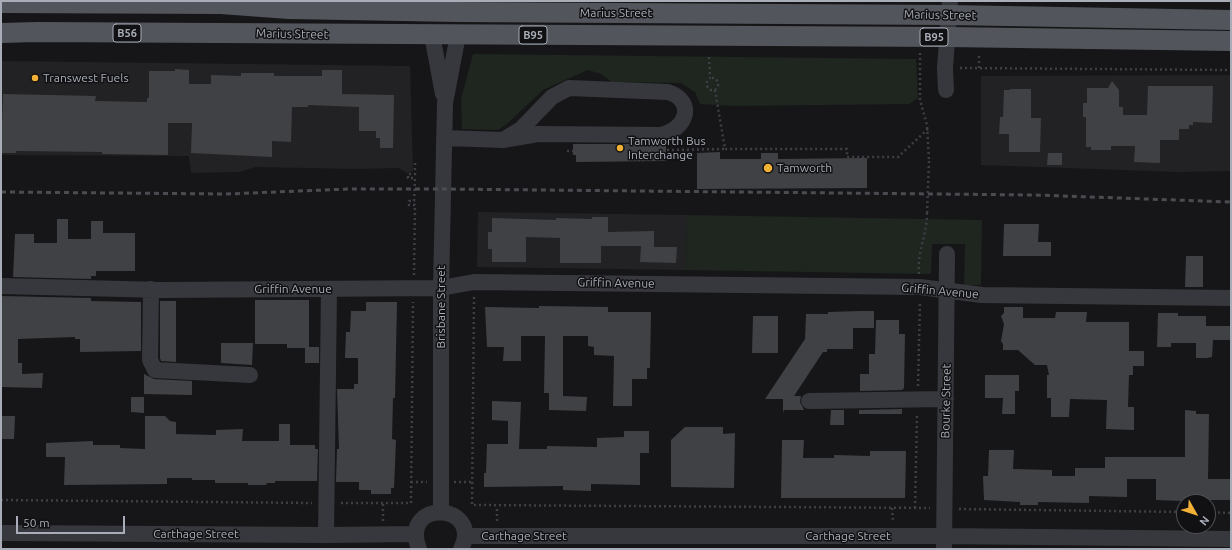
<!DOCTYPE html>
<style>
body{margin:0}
#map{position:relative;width:1232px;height:550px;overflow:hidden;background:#161618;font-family:Ubuntu,sans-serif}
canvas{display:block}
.frame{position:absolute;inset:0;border:2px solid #a8adb8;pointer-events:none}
.north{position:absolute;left:1176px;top:494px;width:40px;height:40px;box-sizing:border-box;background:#111113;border:1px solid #4d4f55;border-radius:50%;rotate:129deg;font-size:11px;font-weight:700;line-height:16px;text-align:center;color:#a8adb8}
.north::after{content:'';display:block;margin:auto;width:14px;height:18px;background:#f2b134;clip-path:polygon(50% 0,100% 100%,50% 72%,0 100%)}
.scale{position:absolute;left:16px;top:516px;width:109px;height:18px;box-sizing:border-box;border:2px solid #a8adb8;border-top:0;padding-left:5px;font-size:12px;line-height:14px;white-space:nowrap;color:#a8adb8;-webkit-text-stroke:3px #111113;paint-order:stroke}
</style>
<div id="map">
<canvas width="1232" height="550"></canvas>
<div class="frame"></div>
<div class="north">N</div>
<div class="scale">50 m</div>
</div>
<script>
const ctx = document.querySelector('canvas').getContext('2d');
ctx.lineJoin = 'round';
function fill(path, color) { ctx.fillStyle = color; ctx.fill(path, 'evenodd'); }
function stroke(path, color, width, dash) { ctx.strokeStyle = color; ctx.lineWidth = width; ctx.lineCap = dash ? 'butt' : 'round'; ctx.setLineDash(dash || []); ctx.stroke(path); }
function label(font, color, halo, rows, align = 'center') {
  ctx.font = font + ' Ubuntu,sans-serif'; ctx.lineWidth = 3; ctx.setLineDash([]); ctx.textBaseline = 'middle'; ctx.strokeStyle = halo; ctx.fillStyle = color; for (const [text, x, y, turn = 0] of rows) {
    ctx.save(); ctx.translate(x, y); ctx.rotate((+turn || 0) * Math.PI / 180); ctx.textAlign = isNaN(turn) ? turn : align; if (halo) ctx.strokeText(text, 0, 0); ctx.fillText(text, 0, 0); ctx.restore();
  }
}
const built = new Path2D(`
 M1 61 410 66 413 171 407 173 399 168 356 169 256 167 239 172 191 173 189 156 1 155Z
 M1231 75V171L1179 172 981 165V76Z
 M478 212 687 215 686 270 477 267Z`);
const green = new Path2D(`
 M473 54 916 59 918 98 909 104 734 106 700 104 695 92 681 83 612 82 601 74 588 70 543 90 508 123 498 130 462 129 461 99Z
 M687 215 982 220 981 285H964L965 244H932L931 274 686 270Z`);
const building = new Path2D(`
 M175 69 189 70V84H211V75L241 76V73H274V76H322V70H342V94L394 95 393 148H380V138H376V131H359V107L308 105V107H292L291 142 272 141V157L191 153 192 123H168V155L102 154V152L16 151V153H1L3 94 96 96 95 101 147 102V98H149V71H175Z
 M1112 81 1119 90V107H1123V115H1147L1148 86H1213L1212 123 1193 122V125H1189V129H1179V140H1160V163L1134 162 1135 146H1111V150H1091V147H1086V117H1083V103H1087V88H1108Z
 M1010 89H1031V118H1041L1040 152H1009V134H999L1000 117H1003L1004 90H1010Z
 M666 143V161L576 162V155H573V144H660Z
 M720 152V159H761V153H778V159L867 158V188L697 189V153Z
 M1048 153H1062V165H1047Z
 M592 217H608V232L654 231V247H677L676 263 640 262 641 246H601V263H560V238L526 237V262H492V249H488V232H492V218L556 220V218L592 219Z
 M57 219H68V239H91V221H103V233H135V271H96V276H91V279L13 277 15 234H34V243H57Z
 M1004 224H1039L1038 242H1051V256H1003Z
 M1186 256H1203V287H1185Z
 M1 296 91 298V301L141 302V351L80 352V339H75V337L18 339V363H22V374L43 373 42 388 1 387Z
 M255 300H309V347H319V363H305V348H287V344H255Z
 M160 301H176V362L161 361 160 358Z
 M366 302H397L395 398H393L392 439 396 440 395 465 394 488H391V494H371V490H359V482H336L337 449H339L337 389H354V384H358V358H345L346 332H350L351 311H366Z
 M539 306 608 307V312H651L650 368H647V379H632V406H613L614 356 594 355V347L588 346V336H563V396L587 397 586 411 549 410V393H544L545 336H521V361H503L504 347H487L485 307 539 308Z
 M1004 307H1023V318H1055L1056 312H1087L1086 322H1129V351H1144V366H1133V375H1129L1128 407H1134V430L1106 429 1107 400 1070 399 1069 417H1051V398H1047V375H1049L1047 365H1035L1018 350H1003V344L1001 341 1004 324 1001 316 1004 313Z
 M861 311H874V328H853V349H827V352H823L794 396H801L800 402 804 410H784L783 413V399H765L805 339 806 314H828V312Z
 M1158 313H1178V316H1206V326H1231V340H1213L1212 357 1207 358H1196V343H1171V347H1157Z
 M753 316H778V353H752Z
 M876 320H899V334H905L904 388 902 390 860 391V374H869V354H875Z
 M221 343H253L252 365 221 363Z
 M144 374 154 379 192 381V395L144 394Z
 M985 375H1019V391H1015V414H1002L1003 398H985Z
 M131 397H144V413L131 412Z
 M492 401 521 402 519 449H547V446L597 447V438L624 437V431H649V453H640V485L591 484V491L563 490V486L484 487V473H486L487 444H508V421L492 420Z
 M902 409V414H859V410Z
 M831 410H844V425H830Z
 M1185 410 1196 411V414H1209L1208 479H1231V500H1207V502L1156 500V479H1127V497L1089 496V503L1038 502V505H1020V502L984 500 983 476H988L989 450H1014L1013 469 1052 470V476H1075V468H1105V457H1185Z
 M1 416H15L14 439H1Z
 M145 416H165L170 421 176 422V434L216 435V430L243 429 242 441H279V424H290V445H315V449H318L317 481H275V483H267L266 485H248V483H215V480H192V478H167V484L64 485 65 457H46V443L93 441V445H120V448L145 449Z
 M685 427H723V434L735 433 734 488 671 487V440Z
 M782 440H804L803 458H834V455L870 456V451H906L905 498H781Z`);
const path = new Path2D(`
 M920 53V100L927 125 929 161
 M709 57 710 78 707 82V86L710 90H715L718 86V82L715 78H710
 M960 68 1231 70
 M979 68V53
 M715 90 725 149H847V157H898L928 129
 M667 150 725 149
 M567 151H580
 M919 274C917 251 927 235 927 213
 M414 275 415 205H409V201H414L415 178H408V174H415V163
 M474 297 472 505 930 508
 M918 386 920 301
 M411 482H427
 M454 482H472
 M1 500 312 503
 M341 503H411L413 302
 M892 508 893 521
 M915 508 917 413
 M959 509 1184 512
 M1208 512 1231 513
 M383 521V503
 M497 521V506`);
const minor = new Path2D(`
 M432 35 443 94
 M946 90 945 68 950 1
 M444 138 503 140 538 134 660 135C687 130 696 101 668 92L569 88 552 97 521 129 503 140
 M1 286 163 290 441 288 474 282 920 287 982 295 1231 298
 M151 289 150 360 155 370 250 375
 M809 401 946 399
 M441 512V288L445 103 458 35
 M1 533 326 535 416 534
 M326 535 329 289
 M465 536H944L1231 539
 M419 549C399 498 484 503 461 549
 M944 549 947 254`);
const major = new Path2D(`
 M1 3 221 4 289 9 458 12 949 15 1231 20
 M1 33 37 32 947 37 1231 41`);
const rail = new Path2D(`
 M1 192 226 194 349 189H442L1035 195 1231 202`);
const pathBridge = new Path2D(`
 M927 213 929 161`);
const markers = [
 [35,78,4,"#f2b134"],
 [620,148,4,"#f2b134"],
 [768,168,5,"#f2b134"]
];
const shields = [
 [127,33,28],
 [533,35,28],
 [934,37,28]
];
const shieldNames = [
 ["B56",127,33],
 ["B95",533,35],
 ["B95",934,37]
];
const streetNames = [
 ["Marius Street",616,13],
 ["Marius Street",940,15,1],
 ["Marius Street",292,34,1],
 ["Griffin Avenue",616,283,1],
 ["Griffin Avenue",293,289],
 ["Griffin Avenue",940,291,5],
 ["Brisbane Street",441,307,-90],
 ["Bourke Street",946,401,-89],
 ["Carthage Street",196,534],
 ["Carthage Street",524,536],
 ["Carthage Street",848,536]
];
const poiNames = [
 ["Transwest Fuels",43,78],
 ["Tamworth Bus",628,141],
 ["Interchange",628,155],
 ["Tamworth",777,168]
];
fill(built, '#222225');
fill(green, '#1e261f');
fill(building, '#404145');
stroke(path, '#3d3f44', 2.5, [2, 3]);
stroke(minor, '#37383d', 16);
stroke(major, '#53555c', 20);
stroke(rail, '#4a4c52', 3, [5, 4]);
stroke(pathBridge, '#3d3f44', 2.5, [2, 3]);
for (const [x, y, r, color] of markers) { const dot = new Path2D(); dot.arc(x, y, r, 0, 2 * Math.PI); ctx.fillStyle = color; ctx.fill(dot); stroke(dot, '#111113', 1.5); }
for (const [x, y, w] of shields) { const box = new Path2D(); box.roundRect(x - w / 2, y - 9, w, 18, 3); ctx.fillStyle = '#111113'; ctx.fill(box); stroke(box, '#a8adb8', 1); }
label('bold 11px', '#a8adb8', null, shieldNames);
label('12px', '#a8adb8', '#111113', streetNames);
label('12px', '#a8adb8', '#111113', poiNames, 'left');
</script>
